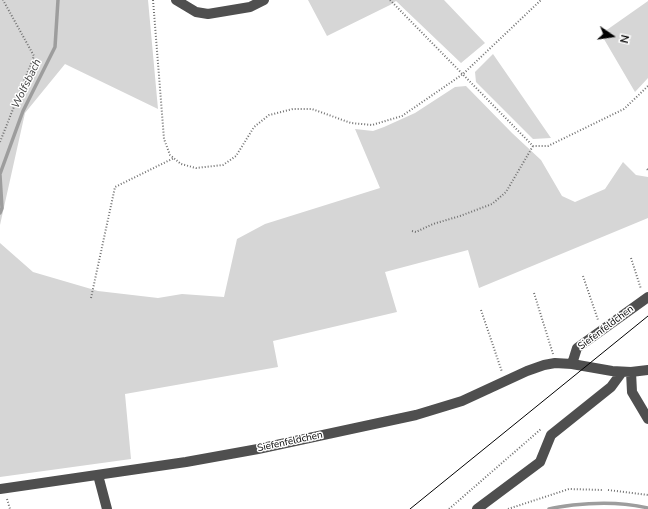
<!DOCTYPE html>
<style>
body{margin:0}
#map{position:relative;width:648px;height:509px;overflow:hidden;background:#fff;font-family:"Nunito Sans",sans-serif}
canvas{display:block}
.north{position:absolute;left:592px;top:16px;width:40px;height:40px;-webkit-text-stroke:3px #fff;paint-order:stroke;rotate:103deg;font-size:11px;font-weight:700;line-height:16px;text-align:center;color:#000}
.north::after{content:'';display:block;margin:auto;width:14px;height:18px;background:#000;clip-path:polygon(50% 0,100% 100%,50% 72%,0 100%)}
</style>
<div id="map">
<canvas width="648" height="509"></canvas>
<div class="north">N</div>
</div>
<script>
const ctx = document.querySelector('canvas').getContext('2d');
ctx.lineJoin = 'round';
function fill(path, color) { ctx.fillStyle = color; ctx.fill(path, 'evenodd'); }
function stroke(path, color, width, dash) { ctx.strokeStyle = color; ctx.lineWidth = width; ctx.lineCap = dash ? 'butt' : 'round'; ctx.setLineDash(dash || []); ctx.stroke(path); }
function label(font, color, halo, rows, align = 'center') {
  ctx.font = font + ' "Nunito Sans",sans-serif'; ctx.lineWidth = 3; ctx.setLineDash([]); ctx.textBaseline = 'middle'; ctx.strokeStyle = halo; ctx.fillStyle = color; for (const [text, x, y, turn = 0] of rows) {
    ctx.save(); ctx.translate(x, y); ctx.rotate((+turn || 0) * Math.PI / 180); ctx.textAlign = isNaN(turn) ? turn : align; if (halo) ctx.strokeText(text, 0, 0); ctx.fillText(text, 0, 0); ctx.restore();
  }
}
const green = new Path2D(`
 M0 0H148L158 109 65 64 25 113 0 225Z
 M308 0H444L485 43 461 63 396 1 390 5 327 36Z
 M648 1V78L635 92 601 34Z
 M493 54 551 138 533 139 476 82 475 72Z
 M466 86 512 133 541 160 562 196 575 202 605 189 623 162 636 175 648 177V218L479 288 468 250 385 272 397 312 273 341 278 367 125 394 131 459 0 477V243L33 272 98 291 158 298 182 294 224 297 237 239 265 224 380 188 355 129 373 131 384 127 415 113 455 87Z`);
const stream = new Path2D(`
 M0 174 23 111 55 47 58 0
 M0 175 2 208 0 213
 M549 509C557 507 565 506 573 505 599 502 623 502 648 508`);
const path = new Path2D(`
 M153 0 164 139 170 155 181 164 196 168 223 165 236 156 254 127 269 115 293 109H312L351 123 372 125 402 116 463 74 541 0
 M390 0 533 146H548L624 109 648 86
 M0 142 34 56 3 0
 M647 169 648 170
 M412 231 416 232 433 224 460 216 492 204 506 192 533 146
 M631 258 641 289
 M583 276 598 320
 M534 293 553 354
 M91 298 115 187 174 158
 M481 310 502 372
 M608 490 648 495
 M7 499 10 509
 M449 509 541 429
 M508 509 569 489 603 490`);
const minor = new Path2D(`
 M176 0 196 12 208 14 250 7 264 0
 M572 364 577 348 648 297
 M631 372 632 392 648 419
 M98 475 107 509
 M0 489 186 462 258 449 416 415 462 401 527 371 544 365 555 363 572 364 612 371 631 372 648 370
 M477 509 540 462 551 435 611 387 622 372`);
const tram = new Path2D(`
 M410 509 648 316`);
const streetNames = [
 ["Siefenfeldchen",606,328,-37],
 ["Siefenfeldchen",290,442,-12]
];
const waterNames = [
 ["Wolfsbach",27,84,-64]
];
fill(green, '#d6d6d6');
stroke(stream, '#9d9d9d', 3.5);
stroke(path, '#717171', 2, [1, 2]);
stroke(minor, '#4f4f4f', 10);
stroke(tram, '#000', 1);
label('10px', '#000', '#fff', streetNames);
label('italic 11px', '#3e3e3e', '#fff', waterNames);
</script>
